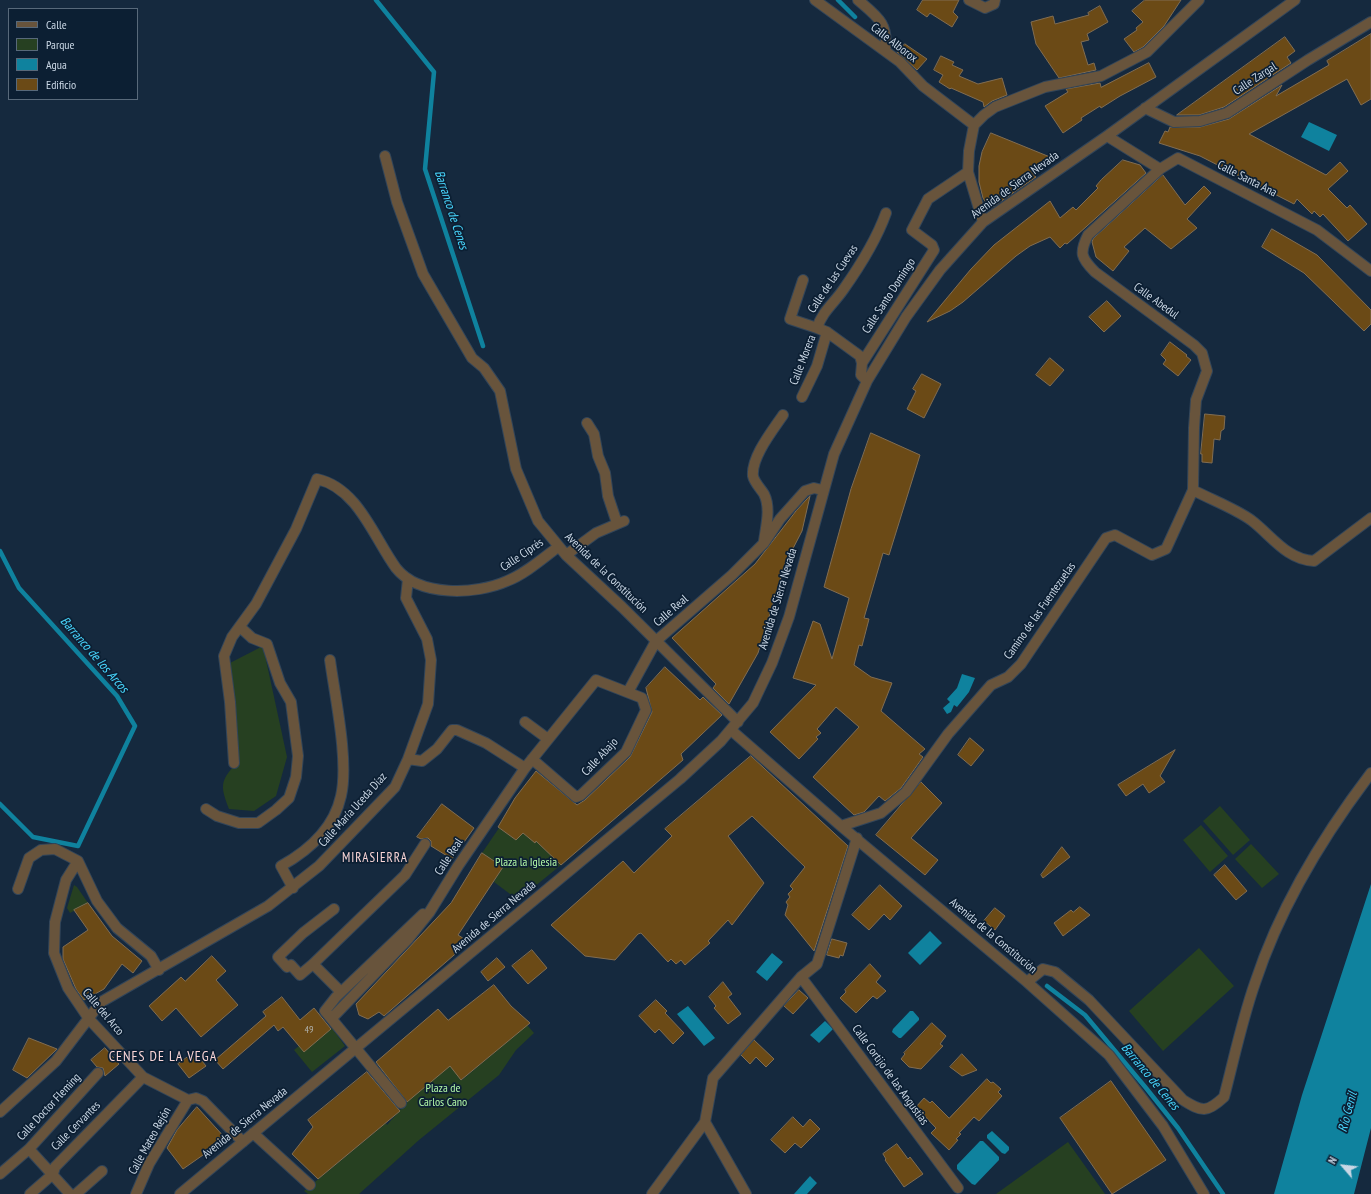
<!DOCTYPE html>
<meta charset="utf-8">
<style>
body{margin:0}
#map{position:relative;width:1371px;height:1194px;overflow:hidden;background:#15293e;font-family:"PT Sans Narrow",sans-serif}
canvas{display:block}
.legend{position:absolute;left:8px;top:8px;width:130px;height:92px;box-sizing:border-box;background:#0c1f33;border:1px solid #58697a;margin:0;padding:5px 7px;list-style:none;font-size:12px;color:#cad7e5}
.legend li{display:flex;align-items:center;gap:8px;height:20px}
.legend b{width:20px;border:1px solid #58697a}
.north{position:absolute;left:1323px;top:1146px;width:40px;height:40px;-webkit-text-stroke:3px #0c1f33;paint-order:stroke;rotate:298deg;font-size:11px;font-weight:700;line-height:16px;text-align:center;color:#cad7e5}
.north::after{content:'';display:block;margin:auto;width:14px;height:18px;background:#cad7e5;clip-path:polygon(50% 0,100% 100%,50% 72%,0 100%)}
</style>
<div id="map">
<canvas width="1371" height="1194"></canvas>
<ul class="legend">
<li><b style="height:5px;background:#68543c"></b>Calle</li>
<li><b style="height:11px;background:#264021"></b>Parque</li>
<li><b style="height:11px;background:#0f829e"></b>Agua</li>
<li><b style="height:11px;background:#6b4a16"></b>Edificio</li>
</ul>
<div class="north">N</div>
</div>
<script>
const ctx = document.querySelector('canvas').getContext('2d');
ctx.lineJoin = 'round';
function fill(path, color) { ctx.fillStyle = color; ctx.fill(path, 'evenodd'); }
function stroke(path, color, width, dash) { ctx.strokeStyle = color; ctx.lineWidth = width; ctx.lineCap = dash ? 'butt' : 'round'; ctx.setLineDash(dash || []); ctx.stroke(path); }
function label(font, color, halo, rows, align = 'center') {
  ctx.font = font + ' "PT Sans Narrow",sans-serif'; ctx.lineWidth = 3.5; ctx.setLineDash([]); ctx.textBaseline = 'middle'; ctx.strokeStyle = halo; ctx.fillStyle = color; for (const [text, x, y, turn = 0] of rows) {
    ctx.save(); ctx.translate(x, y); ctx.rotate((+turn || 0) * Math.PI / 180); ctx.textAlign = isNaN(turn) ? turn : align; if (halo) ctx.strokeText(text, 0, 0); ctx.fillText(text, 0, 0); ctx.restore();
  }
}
const green = new Path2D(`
 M263 646 287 757 276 796 254 811 229 809C221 788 219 781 236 764L228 664Z
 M1220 806 1250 840 1233 855 1203 821Z
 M1201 825 1228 856 1210 872 1183 840Z
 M499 828 516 840 523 833 535 842 536 841 561 865 518 900 494 882 502 867 482 853Z
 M1251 844 1279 874 1262 888 1235 859Z
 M74 885 77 887 88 903 70 913 67 908Z
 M1199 948 1234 986 1163 1051 1129 1011Z
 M527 1025 534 1033 516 1050 499 1075 419 1140 359 1194H308L304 1191 386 1123 387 1125 408 1101 451 1065 462 1080Z
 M332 1028 345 1046 312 1072 294 1050 299 1046 304 1051Z
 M1068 1142 1105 1194H996Z`);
const water = new Path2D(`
 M1309 122 1337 135 1329 151 1301 137Z
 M962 674 975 678 969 692 957 707 954 705 951 712 947 714 943 708 950 702 947 699 957 688Z
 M1371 884V1128L1354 1194H1274L1302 1095Z
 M930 931 942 943 920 965 908 953Z
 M772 953 783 962 767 981 756 972Z
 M688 1006 715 1038 704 1046 677 1014Z
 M910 1011H913L919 1018V1020L901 1038H899L892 1032 893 1029Z
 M825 1021 833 1029 819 1043 810 1035Z
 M992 1131 1009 1147V1150L1005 1154 1002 1153 987 1138V1135Z
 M980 1141H983L999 1157V1160L975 1185 972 1184 957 1169V1165Z
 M810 1176 817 1183 807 1194H794Z`);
const stream = new Path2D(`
 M376 0 434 72 425 169 483 346
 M838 0 855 17
 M0 551 19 588 117 696 135 726 78 846 33 837 0 804
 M1047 986 1085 1015 1146 1088 1178 1128 1223 1194`);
const building = new Path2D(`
 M923 0H959L953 12 958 17 952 27 930 13 927 17 917 10Z
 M1145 0H1181L1164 26 1143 47 1134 52 1124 39 1137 30 1136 28 1143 22 1132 11Z
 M1100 6 1108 22 1087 34 1089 40 1081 42 1088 65 1094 63 1096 70 1059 78 1036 44 1031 22 1053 16 1055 24 1089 15 1088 13Z
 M1371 34V99L1361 105 1347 79 1249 134 1326 175 1340 162 1348 171 1328 189 1347 208 1350 205 1367 224 1348 241 1323 214 1320 217 1314 211 1312 214 1297 199 1294 204 1200 156 1159 143 1165 131 1168 132 1170 127H1200L1229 119 1282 85 1276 96 1329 65 1327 61Z
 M1285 37 1295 51 1287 57 1291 63 1224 107 1199 115H1177Z
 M905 44 927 59 917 70 897 52Z
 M941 56 954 62 952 65 963 70 959 76 978 84 1002 78 1007 95 992 101 984 107 983 102 951 88 950 89 939 82 943 75 934 70Z
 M1149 63 1156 77 1120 96 1101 108 1100 106 1081 118 1082 120 1063 133 1045 106 1068 92 1066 89 1100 83 1101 87Z
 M991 133 1050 157 1031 171 1036 177 990 209 983 198 979 182V166L982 152Z
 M1123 160 1140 165 1146 173 1067 244 1065 243 1060 248 1050 237 1030 246 1016 256 963 302 950 311 927 322 971 269 994 245 1050 201 1060 218 1073 207 1076 210 1098 188 1096 186 1101 180Z
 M1163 175 1185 205 1204 186 1211 193 1187 219 1197 228 1171 249 1145 228 1124 247 1129 251 1113 271 1096 257 1092 242 1093 239Z
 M1272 229 1317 255 1371 310V324L1364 331 1304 273 1262 247Z
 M1107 301 1121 316 1104 332 1089 317Z
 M1170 342 1187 355 1186 356 1191 360 1178 376 1163 364 1166 360 1161 355Z
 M1050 358 1064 370 1050 386 1036 375Z
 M922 374 941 384 924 418 907 409 916 391 913 389Z
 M1205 414 1225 416 1224 429 1221 431 1220 440 1214 439 1212 463 1202 462V454H1201Z
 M871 433 920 455 889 555 883 553 864 618 869 619 862 646 859 645 854 665 871 677 892 683 881 711 925 749 919 754 923 757 901 788 885 801 879 796 864 812 854 815 813 777 859 727 836 707 817 729 821 733 816 737 818 739 799 759 770 732 816 685 793 678 813 621 820 624 832 659 849 598 824 587 851 489Z
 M810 496 802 531 785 564 758 653 729 704 713 688 716 684 672 638 755 564 796 511Z
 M665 667 700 700 703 697 722 715 681 754 683 760 561 865 536 841 535 843 523 833 516 840 498 827 515 798 536 771 577 805 585 800 630 757 652 712 646 688Z
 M970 738 984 750 971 766 958 755Z
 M1175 750 1160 776 1165 782 1149 793 1143 784 1126 796 1118 785Z
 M751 756 848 846 814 951 785 915 788 905 786 902 790 897 788 894 793 889 790 886 805 867 752 816 728 836 764 883 732 925 728 920 708 941 710 943 685 965 681 960 676 964 671 959 668 962 641 933 638 934 615 960 585 956 551 925 623 861 634 873 672 836 665 829Z
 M921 782 942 803 911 838 938 860 925 875 876 835Z
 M442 804 474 828 452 859 431 846V841L428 838 421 839 417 837Z
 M1062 847 1070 857 1043 878 1041 875Z
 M482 853 503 867 458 935 469 942 384 1016 379 1012 368 1019 359 1015 356 1004 451 903Z
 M1225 865 1247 891 1236 900 1214 875Z
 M880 885 902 906 890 920 884 914 869 930 852 915Z
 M88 903 112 936 142 961 133 973 122 964 104 989 84 1000 76 989 63 959V947L88 930 74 910Z
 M1080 907 1090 915 1063 936 1054 923 1071 910 1073 912Z
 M995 908 1005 916 995 930 984 921Z
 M832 939 847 943 843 956 840 955 839 958 827 955Z
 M532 950 547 968 528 984 512 966Z
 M212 956 226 971 216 980 238 1005 201 1037 176 1008 162 1021 149 1006 181 977 185 981Z
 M497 958 505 967 488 981 481 972Z
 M870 964 881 976 876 982 886 991 877 999 873 996 856 1013 840 998 846 992 845 990Z
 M723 982 732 994 728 997 741 1014 728 1024 714 1008 716 1006 709 997Z
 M494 985 511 1006 530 1023 461 1080 450 1066 407 1102 376 1062 438 1009 448 1020Z
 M799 990 808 998 793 1014 784 1006Z
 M282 997 300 1020 314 1008 331 1029 304 1052 283 1027 278 1031 274 1025 223 1069 215 1060 266 1016 263 1012Z
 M656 1000 667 1011 665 1013 684 1033 673 1044 659 1029 655 1033 639 1016Z
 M932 1023 946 1036 940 1044 943 1046 921 1069 909 1067 901 1059 905 1054 904 1053Z
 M29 1038 57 1049 27 1078 13 1070Z
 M754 1040 774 1059 766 1067 756 1057 750 1064 741 1055Z
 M105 1048 119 1064 105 1076 103 1068 97 1067 91 1060Z
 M195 1052 206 1066 189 1078 178 1064Z
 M962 1054 977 1070 962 1076 950 1067Z
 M367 1072 400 1111 318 1179 292 1154 313 1127 308 1120Z
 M987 1079 991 1083 993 1082 1001 1089 998 1092 1002 1096 979 1121 974 1117 959 1133 961 1134 956 1139 958 1140 949 1150 931 1133 936 1128 916 1107 924 1098 930 1103 932 1101 949 1118Z
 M1111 1081 1166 1160 1112 1194 1060 1118Z
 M197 1107 226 1139 183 1169 167 1148 177 1130Z
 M793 1117 803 1127 810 1119 820 1129 801 1148 795 1143 785 1153 771 1140Z
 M897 1144 908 1159 910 1157 923 1174 904 1187 885 1160 886 1159 883 1154Z`);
const minor = new Path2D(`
 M815 0 900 62 923 86 974 125
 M858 0C878 17 889 24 885 51
 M969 0 985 8 994 4 995 0
 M1145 108 1174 122 1200 121 1227 113 1308 60 1371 22
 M1107 136 1160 169 1178 158 1317 230 1371 271
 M385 156 397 202 423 274 472 358 484 368 500 391 516 469 538 521 566 555 622 607 738 722
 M983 222 968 172 969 151 974 125 984 115 995 107 1045 87 1101 76 1147 52 1199 0
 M803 280 790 319 817 328
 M862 363 860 356 827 332 817 328C822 312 834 303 843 290 860 266 876 241 886 213
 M867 381 861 375 862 363 934 250 932 245 912 230 928 199 968 172
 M802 397 817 366 827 332
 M587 423 594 434 598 456 605 473 608 496 617 523
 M1193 490C1212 500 1234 508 1251 520 1271 535 1287 560 1314 561L1371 518
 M764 541C766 526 771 508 764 494 761 489 754 482 753 476 751 457 773 430 783 415
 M566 555 596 533 624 521
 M628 692 656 641 732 575 764 543 780 519 805 491 814 488 822 490
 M525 722 548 739
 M731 730 841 826 1027 982 1109 1055 1163 1126 1204 1194
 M408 759 422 761 437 749 452 730H457L486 743 525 768
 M234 763 230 702 224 656 232 637 256 604 296 529 317 479C358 488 374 538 396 568 419 597 476 595 507 581 525 574 542 559 558 547
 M206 809 217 816 239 823H258L276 810 289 798 296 777 298 756 291 702 280 683 267 644 252 638 240 627
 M841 826 881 813 906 792 948 734 991 685 1008 677 1021 664 1106 538 1115 535 1152 555 1166 549 1193 490 1194 428 1196 400 1207 371 1202 353 1194 345 1095 272C1081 258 1079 253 1088 235L1160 169
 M78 861 66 880 55 922 54 953 68 988 89 1019 143 1077 188 1100 196 1098 203 1101 243 1142
 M293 888 281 866C308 851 334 828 341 796 349 761 335 697 330 660
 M18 889 29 858 41 850 55 849 78 861 97 901 117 928 151 956 159 970
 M334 909 303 933 278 957 287 967 291 965 300 975 313 964 405 875 425 844
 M313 964 341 992
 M801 977 958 1188
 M1027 982 1043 969 1055 972 1089 1000 1183 1100C1202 1112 1207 1113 1224 1097 1234 1059 1242 1020 1255 983 1280 907 1323 836 1371 773
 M332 1018 409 938 429 913 458 866 525 768 596 680 642 698 646 710 626 752 581 795 576 797 532 759
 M401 1103 325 1011 336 997 423 914
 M0 1112 56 1061 101 1002 268 906 319 866 395 787 408 759 428 704 431 660 427 639 406 598 408 579
 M705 1122 713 1078 801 977 817 964 857 838
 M253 1133 310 1185
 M29 1149 70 1194
 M0 1174 29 1149 98 1073
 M30 1194 53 1174 55 1167 143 1077
 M76 1194 102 1171
 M136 1194 149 1164 188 1100
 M180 1194 680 779 721 741 753 703 772 663 789 617 834 454 867 381 906 317 940 270 983 222 1107 136 1295 0
 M652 1194 705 1122 746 1194`);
const numberNames = [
 ["49",309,1030]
];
const streetNames = [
 ["Calle Alborox",894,43,38],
 ["Calle Zargal",1255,79,-33],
 ["Calle Santa Ana",1247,179,27],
 ["Avenida de Sierra Nevada",1015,185,-36],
 ["Calle de las Cuevas",833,279,-56],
 ["Calle Santo Domingo",889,296,-57],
 ["Calle Abedul",1156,301,36],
 ["Calle Morera",803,360,-69],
 ["Calle Ciprés",522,555,-34],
 ["Avenida de la Constitución",606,573,44],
 ["Avenida de Sierra Nevada",778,599,-73],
 ["Calle Real",671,611,-41],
 ["Camino de las Fuentezuelas",1040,611,-55],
 ["Calle Abajo",600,757,-47],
 ["Calle María Uceda Díaz",353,810,-48],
 ["Calle Real",449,857,-57],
 ["Avenida de Sierra Nevada",494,917,-40],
 ["Avenida de la Constitución",993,936,40],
 ["Calle del Arco",103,1012,50],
 ["Calle Cortijo de las Angustias",890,1075,54],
 ["Calle Doctor Fleming",49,1107,-47],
 ["Avenida de Sierra Nevada",245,1123,-39],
 ["Calle Cervantes",76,1126,-45],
 ["Calle Mateo Rejón",150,1141,-61]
];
const parkNames = [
 ["Plaza la Iglesia",526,863],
 ["Plaza de",443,1089],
 ["Carlos Cano",443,1103]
];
const waterNames = [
 ["Barranco de Cenes",451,210,72],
 ["Barranco de los Arcos",94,655,49],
 ["Barranco de Cenes",1150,1077,50],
 ["Río Genil",1348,1112,-75]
];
const neighbourhoodNames = [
 ["MIRASIERRA",375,858]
];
const quarterNames = [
 ["CENES DE LA VEGA",163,1057]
];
fill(green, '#264021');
fill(water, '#0f829e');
stroke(stream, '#0f829e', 4.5);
fill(building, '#6b4a16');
stroke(building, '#816d52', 1);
stroke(minor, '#324559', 12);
stroke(minor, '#68543c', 10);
label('10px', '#b2b4b1', null, numberNames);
label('12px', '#cad7e5', '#0c1f33', streetNames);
label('12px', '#b4faa8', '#0c1f33', parkNames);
label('italic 13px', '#48d6fd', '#0c1f33', waterNames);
ctx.letterSpacing = '1px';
label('13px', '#fad6d7', '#0c1f33', neighbourhoodNames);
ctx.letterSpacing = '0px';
ctx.letterSpacing = '1px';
label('14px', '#fad6d7', '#0c1f33', quarterNames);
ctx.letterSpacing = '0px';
</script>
